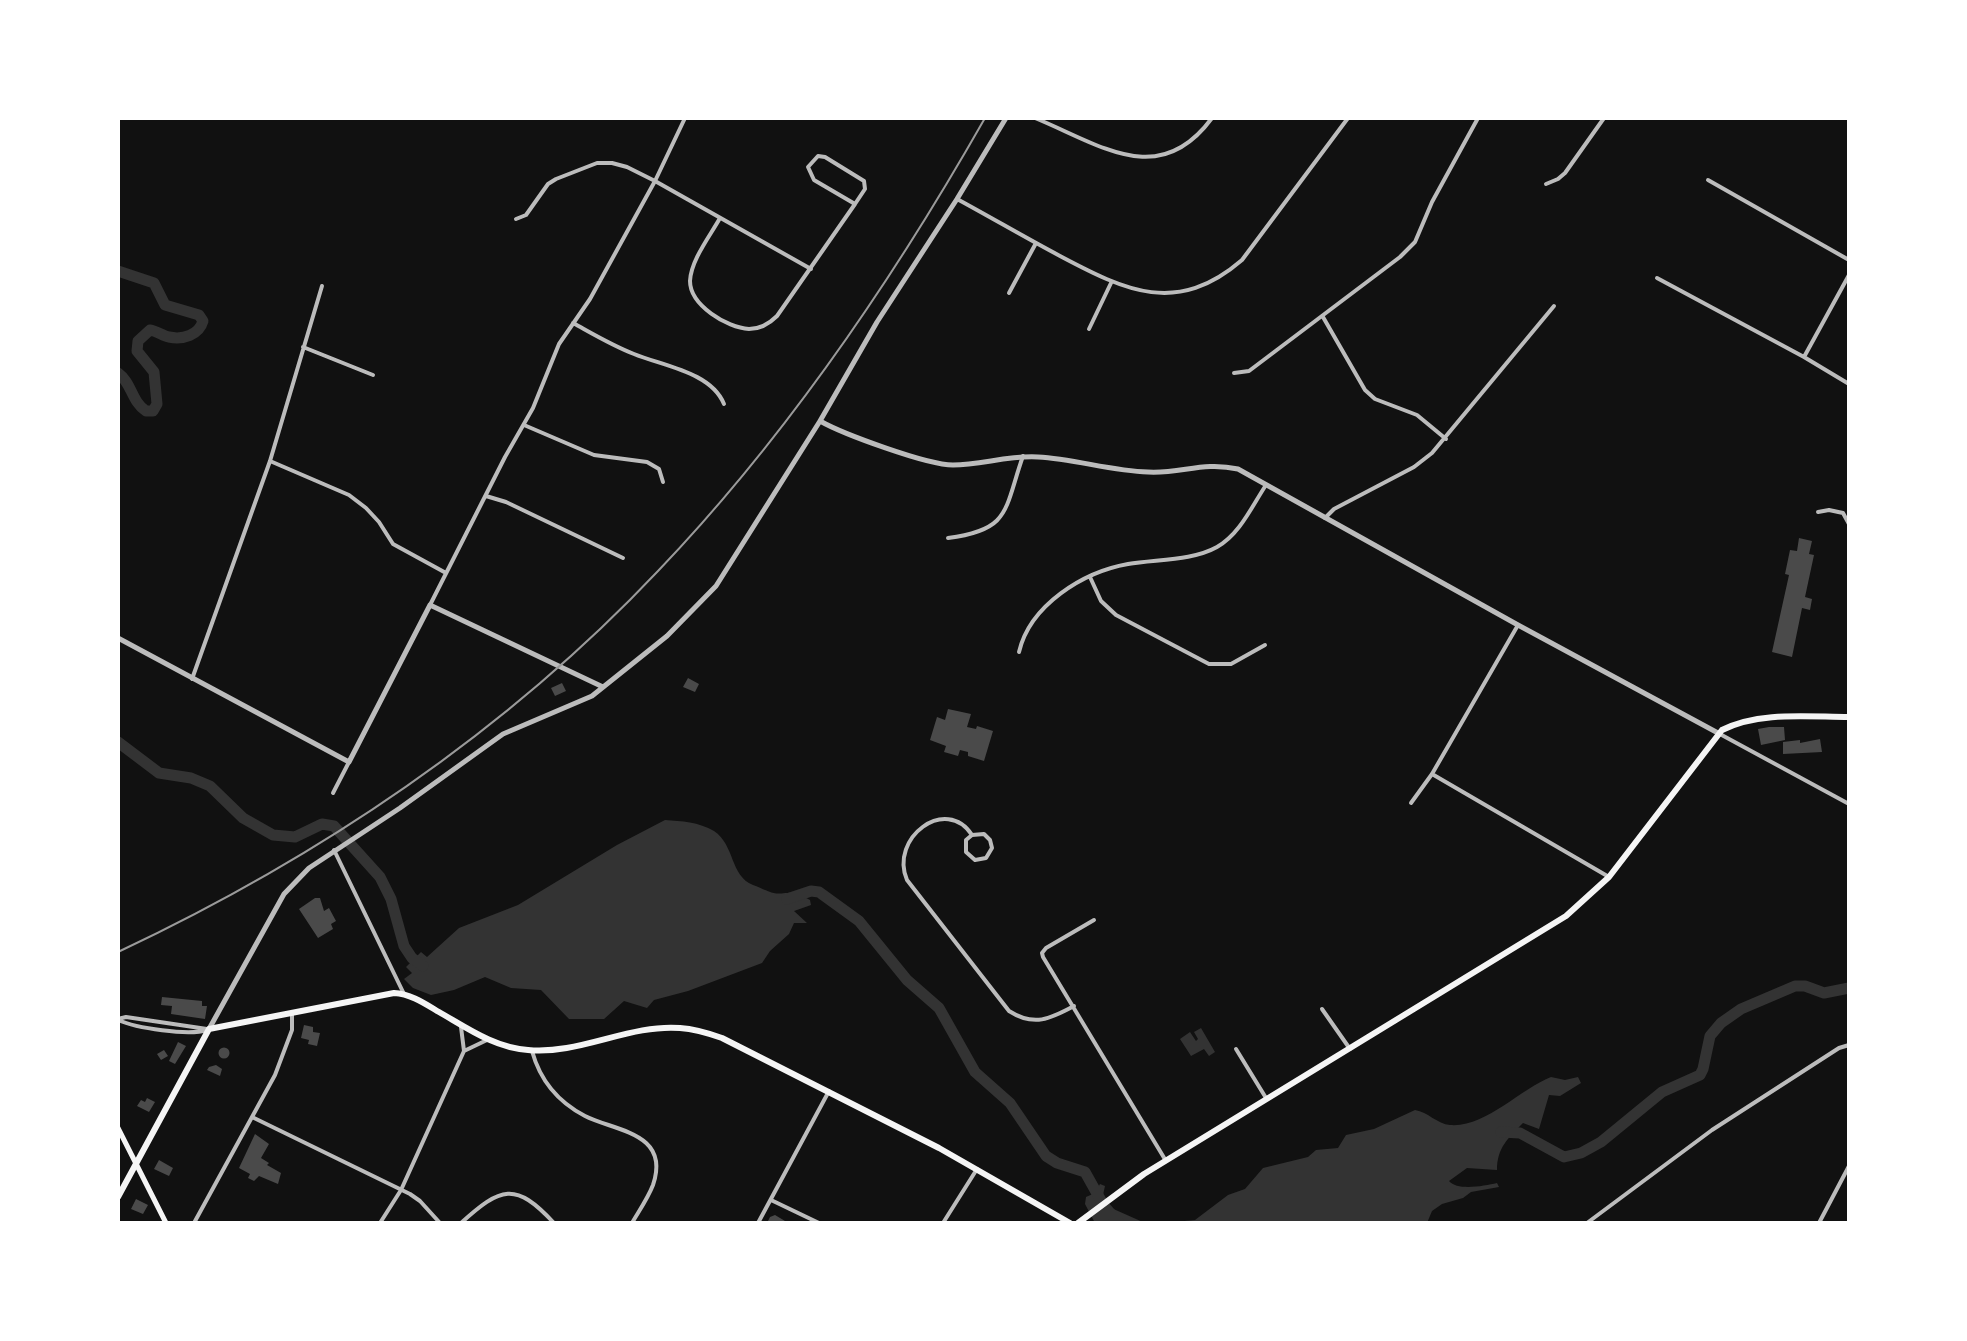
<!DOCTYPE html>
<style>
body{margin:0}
#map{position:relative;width:1967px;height:1341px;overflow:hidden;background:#111;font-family:Jost,sans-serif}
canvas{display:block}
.frame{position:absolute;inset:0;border:120px solid #fff;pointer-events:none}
</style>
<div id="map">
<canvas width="1967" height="1341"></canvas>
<div class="frame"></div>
</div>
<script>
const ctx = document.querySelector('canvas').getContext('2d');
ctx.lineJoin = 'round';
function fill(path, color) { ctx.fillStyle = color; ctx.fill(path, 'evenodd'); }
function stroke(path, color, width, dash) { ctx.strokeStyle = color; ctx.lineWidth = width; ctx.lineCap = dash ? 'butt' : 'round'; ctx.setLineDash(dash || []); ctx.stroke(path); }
const water = new Path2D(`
 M665 820C681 821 699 822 714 831 735 845 730 876 753 885 776 894 771 895 795 892L810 900 811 905 794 911 807 923H794L789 934 770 951 762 963 688 991 654 1000 647 1008 624 1001 604 1019H569L541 990 511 988 485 977 454 990 431 995 413 988 404 979 412 973 406 967 421 952 427 957 459 928 518 905 617 845Z
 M1201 1028 1215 1052 1209 1056 1204 1049 1191 1056 1180 1039 1190 1032 1196 1041 1198 1039 1194 1032Z
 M1551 1077 1565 1080 1578 1077 1581 1083 1560 1096 1549 1095 1539 1129 1523 1123C1508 1138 1497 1148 1497 1170L1467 1168 1449 1181C1457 1191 1484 1186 1497 1183L1499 1187 1471 1192 1463 1198 1442 1204 1432 1211 1427 1223H1164L1195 1220 1228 1195 1245 1189 1263 1168 1308 1157 1316 1150 1338 1148 1346 1135 1374 1129 1415 1110C1428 1112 1437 1124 1450 1125 1485 1128 1520 1089 1551 1077Z
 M1100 1184 1105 1186 1103 1195 1109 1207 1145 1223H1095L1085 1204 1086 1197 1095 1193Z`);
const river = new Path2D(`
 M118 271 154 283 165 305 199 315 203 321C199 335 183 340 169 337 163 336 157 331 150 330L138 341 137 351 154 372 157 404 153 411H146C131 401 132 383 118 373
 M118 742 159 773 191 778 210 786 243 818 273 835 295 837 322 824 334 826 380 877 391 899 404 946 412 958 423 966
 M787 899 811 891 819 892 859 921 907 980 939 1008 975 1072 1010 1103 1046 1156 1057 1163 1085 1172 1104 1206 1119 1223
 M1501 1132 1520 1133 1564 1157 1581 1153 1601 1142 1662 1092 1700 1075 1703 1069 1710 1036 1721 1023 1741 1009 1795 986H1805L1824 993 1849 988`);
const building = new Path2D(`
 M1799 538 1812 541 1809 554 1814 555 1805 597 1812 599 1810 610 1802 608 1792 657 1772 652 1789 575 1785 574 1790 550 1797 551Z
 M688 678 699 684 695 692 683 687Z
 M562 683 566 691 555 696 551 688Z
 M948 709 971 714 967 727 976 729 977 726 993 731 984 761 968 756V752L960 750 958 756 944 752 946 746 930 740 937 717 945 720Z
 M1769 727H1784L1785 740 1761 745 1758 729Z
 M1820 739 1822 752 1783 754V742L1800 740V743Z
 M315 898H320L324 911 329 908 336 921 331 924 333 929 318 938 299 909Z
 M162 997 202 1001V1006H207L205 1019 171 1014 172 1006 161 1005Z
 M304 1025 313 1027V1032L320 1033 317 1046 308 1044 309 1040 301 1038Z
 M178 1042 186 1046 175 1064 169 1061Z
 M218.5 1053a5.5 5.5 0 1 1 11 0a5.5 5.5 0 1 1-11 0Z
 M164 1050 168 1056 161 1060 157 1054Z
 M216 1065 222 1069 220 1076 207 1070 209 1067Z
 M147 1098 155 1102 149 1112 137 1106 141 1100 145 1102Z
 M255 1134 269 1144 261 1158 269 1163 267 1165 281 1173 278 1184 259 1176 254 1181 248 1178 250 1174 239 1168Z
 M159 1160 173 1168 169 1176 154 1169Z
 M136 1199 148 1205 143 1214 131 1209Z
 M775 1215 785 1221 784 1223H767L770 1217Z`);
const minor = new Path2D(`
 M1035 118C1101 145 1159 190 1212 118
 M818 156 825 157 864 181 865 189 855 204 814 180 808 167Z
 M1708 180 1849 260
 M1546 184 1558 179 1565 173 1604 118
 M957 199C992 218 1026 238 1060 256 1126 291 1177 316 1242 260L1348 118
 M720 218C710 236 691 260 690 281 690 305 727 328 749 329 761 329 769 324 777 316L855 204
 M516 219 526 215 548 184 556 179 597 163H612L627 167 655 181 811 269
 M1657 278 1804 357 1849 384
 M1009 293 1036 243
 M1323 317 1365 390 1375 399 1417 415 1446 439
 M573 323C593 334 613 346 634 354 663 366 711 372 724 404
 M1089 329 1111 283
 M303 347 373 375
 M1804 357 1849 275
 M1234 373 1249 371 1400 257 1415 242 1432 202 1478 118
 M524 425 594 455 647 462 659 469 663 482
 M270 461 349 495 366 508 379 522 393 544 446 573
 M486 496 506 502 623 558
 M1818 512 1829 510 1843 513 1849 524
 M1325 518 1334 509 1414 467 1432 453 1554 306
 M948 538C1011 530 1004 510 1023 456
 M1090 577 1101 601 1116 615 1209 664H1231L1265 645
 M430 605 505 457 533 408 559 344 590 299 655 181 685 118
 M1019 652C1030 605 1083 572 1128 564 1156 559 1192 561 1217 547 1240 534 1252 506 1266 485
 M192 679 270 461 322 286
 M1718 733 1849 804
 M1432 774 1609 877
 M333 793 349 762
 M1411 803 1432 774 1518 625
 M972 835 966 840V852L975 860 986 858 992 848 990 840 984 834 972 835C946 795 889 838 907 880L1009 1011C1034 1027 1050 1019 1074 1006
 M334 850 404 994
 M1094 920 1046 948 1042 953 1043 957 1166 1161
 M1322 1009 1350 1049
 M118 1019 126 1017 207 1029
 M118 1020C136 1028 188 1036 207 1030
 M461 1027 464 1051
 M1236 1049 1266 1098
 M532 1051C540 1080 558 1102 585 1116 614 1131 671 1132 653 1185 648 1198 639 1211 632 1223
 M252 1117 410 1194 420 1201 440 1223
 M771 1200 819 1223
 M194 1223 275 1075 292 1030V1014
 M380 1223 401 1190 464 1051 487 1040
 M461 1223C501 1187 515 1181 554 1223
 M758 1223 829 1091
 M943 1223 977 1169
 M1587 1223 1712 1130 1839 1048 1849 1045
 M1819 1223 1849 1166`);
const tertiary = new Path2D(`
 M820 421C843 434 927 465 953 465 981 465 1009 455 1038 457 1075 459 1111 471 1148 472 1181 474 1203 461 1238 469L1518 625 1718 733
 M118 638 349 762 430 605 603 687
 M209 1029 284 894 309 868 400 808 503 734 592 696 667 636 716 586 820 421 877 322 957 199 1006 118`);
const secondary = new Path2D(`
 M118 1128 166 1223`);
const primary = new Path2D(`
 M118 1197 209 1029 394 993C411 994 424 1003 439 1012 467 1028 495 1048 528 1050 579 1055 629 1024 680 1028 695 1029 708 1033 722 1038L939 1148 1070 1223
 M1078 1223 1144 1174 1566 916 1609 877 1722 730C1759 711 1809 717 1849 717`);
const rail = new Path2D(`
 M118 952C318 858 506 732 658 571 787 436 893 280 985 118`);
fill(water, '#333');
stroke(river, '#333', 11);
fill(building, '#4a4a4a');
stroke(minor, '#bcbcbc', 4);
stroke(tertiary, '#bcbcbc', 5);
stroke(secondary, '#f5f5f5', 5);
stroke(primary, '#f5f5f5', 6);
stroke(rail, '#9a9a9a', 2);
</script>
